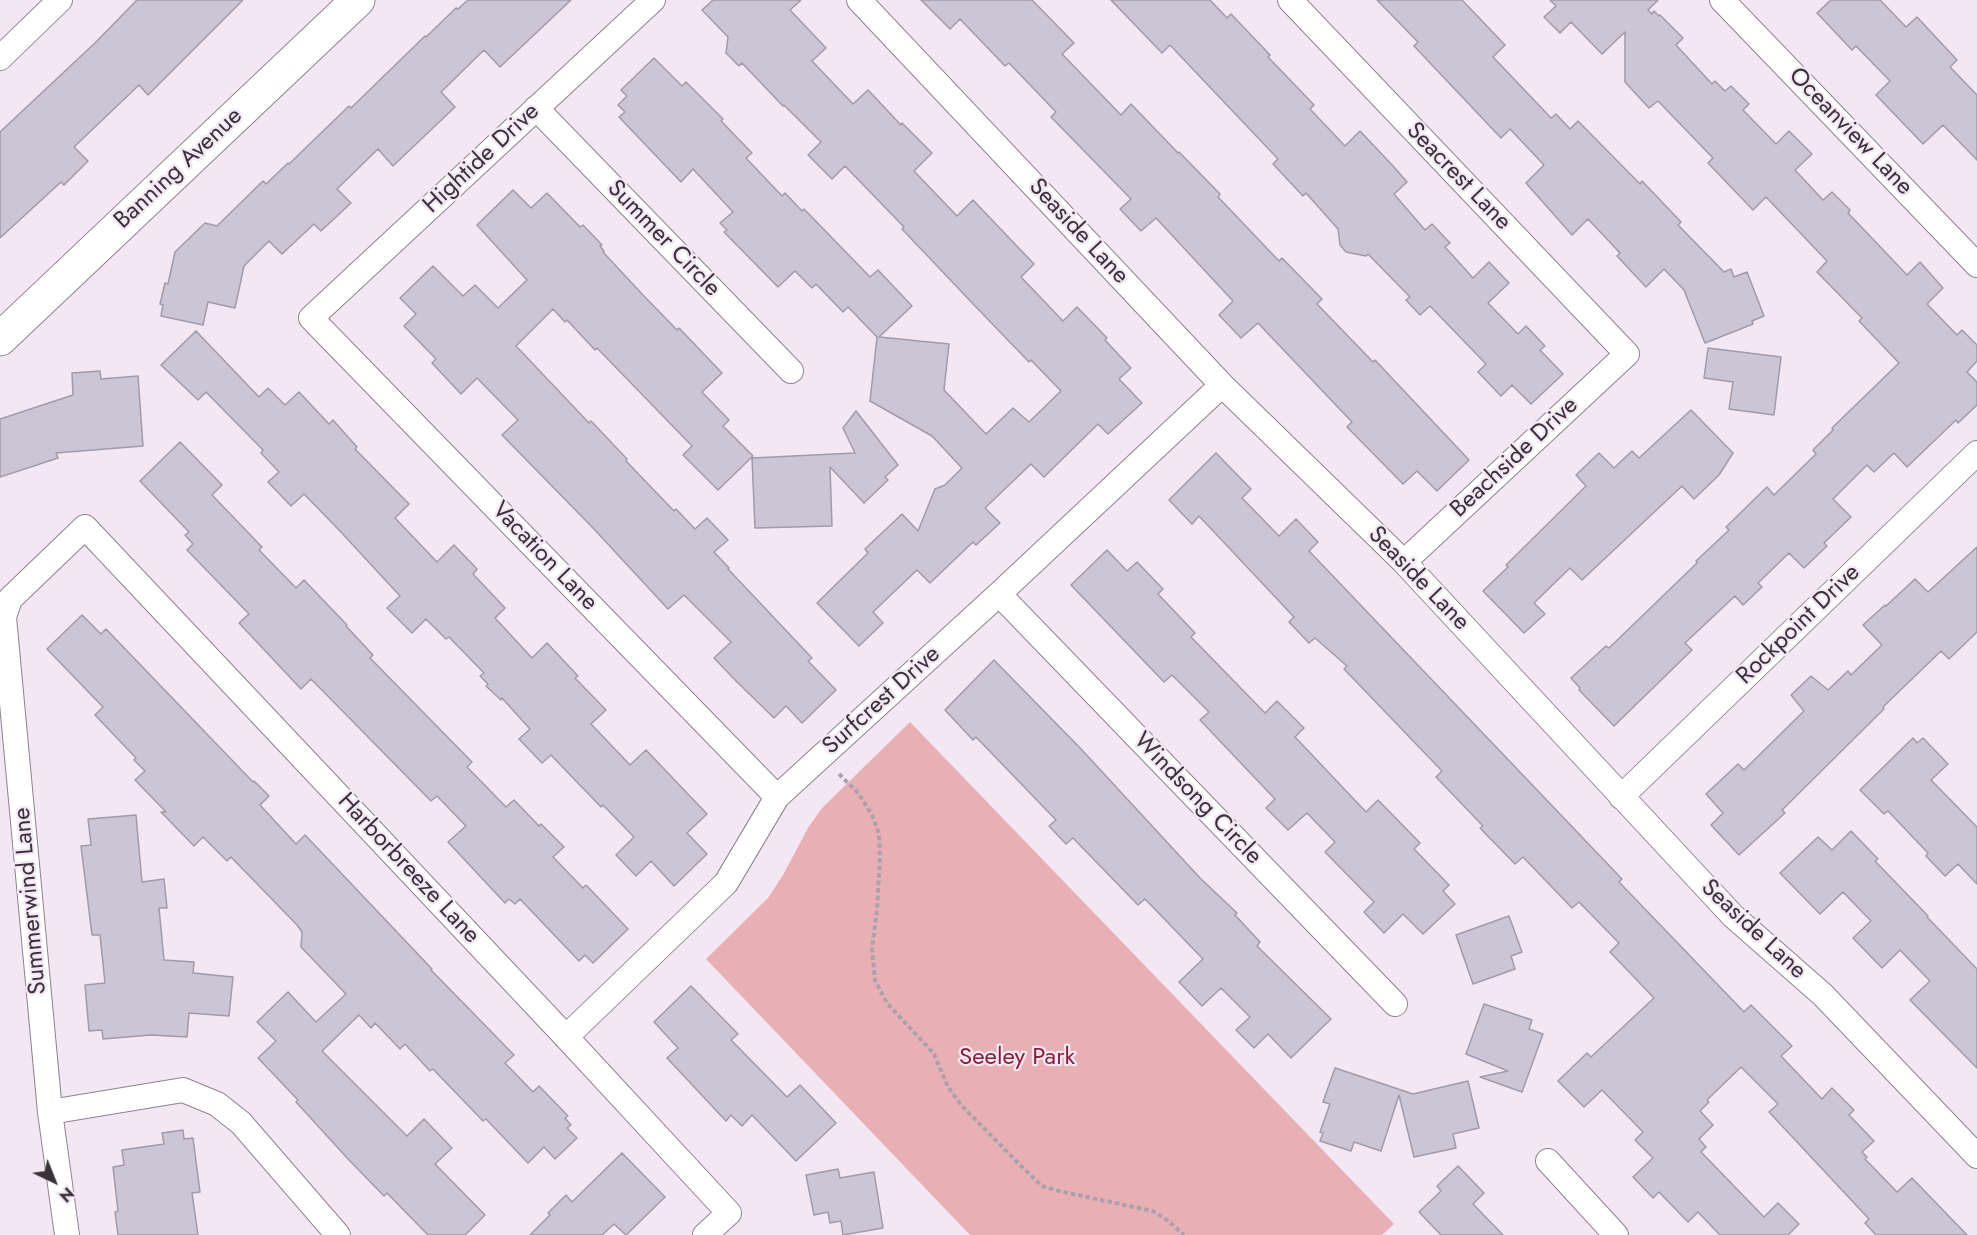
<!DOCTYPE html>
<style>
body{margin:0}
#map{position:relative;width:1977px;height:1235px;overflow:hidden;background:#f4e7f4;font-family:Jost,sans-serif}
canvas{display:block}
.north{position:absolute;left:24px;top:1151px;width:60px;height:60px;-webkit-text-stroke:4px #f4e7f4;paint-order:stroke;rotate:137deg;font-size:16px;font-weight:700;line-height:24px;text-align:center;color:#393339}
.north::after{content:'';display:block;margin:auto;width:21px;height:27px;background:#393339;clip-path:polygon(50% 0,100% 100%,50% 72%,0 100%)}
</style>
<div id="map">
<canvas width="1977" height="1235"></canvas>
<div class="north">N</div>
</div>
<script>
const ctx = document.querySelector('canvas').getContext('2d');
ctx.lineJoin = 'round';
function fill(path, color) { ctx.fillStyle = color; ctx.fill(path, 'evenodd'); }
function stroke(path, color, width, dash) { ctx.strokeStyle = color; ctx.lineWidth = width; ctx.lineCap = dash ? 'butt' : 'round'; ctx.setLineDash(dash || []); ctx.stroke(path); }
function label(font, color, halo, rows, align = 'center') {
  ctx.font = font + ' Jost,sans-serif'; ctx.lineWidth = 4.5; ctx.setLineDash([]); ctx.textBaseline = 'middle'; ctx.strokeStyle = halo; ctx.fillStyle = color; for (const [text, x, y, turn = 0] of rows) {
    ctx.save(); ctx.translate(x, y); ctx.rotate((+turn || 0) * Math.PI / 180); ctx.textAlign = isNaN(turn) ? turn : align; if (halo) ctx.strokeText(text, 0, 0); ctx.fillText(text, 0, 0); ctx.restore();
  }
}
const green = new Path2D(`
 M910 722 1394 1224 1382 1235H970L706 959 768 898 783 875 808 828 822 808Z`);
const building = new Path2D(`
 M137 0H243L148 95 139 85 74 147 88 161 64 185 61 182 0 238V132L96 42Z
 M468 0H571L500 67 484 50 441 92 455 107 393 166 378 149 337 189 351 203 321 231 314 224 282 254 269 241 244 266 235 308 208 302 203 325 161 316 163 305 160 304 165 283 168 284 175 252 205 223 217 226 263 181 266 184 288 163 289 164 349 106 351 108 425 36 426 37 456 8 458 9Z
 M713 0H801L790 10 826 48 812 61 853 104 868 90 901 125 902 123 932 153 914 171 957 216 973 200 1034 264 1021 277 1063 321 1077 307 1107 338 1105 340 1131 368 1119 379 1142 403 1108 434 1098 424 1044 477 1031 464 985 508 1000 523 976 545 973 542 930 583 917 570 873 612 883 623 859 646 817 603 868 553 865 549 902 514 918 531 935 489 945 485 962 468 932 436 870 401 877 337 848 307 843 312 816 284 812 288 795 271 778 287 724 232 727 230 720 223 733 212 693 169 681 182 619 117 625 112 618 105 627 96 621 90 654 58 682 86 686 82 723 119 721 121 752 153 746 158 782 196 785 193 802 211 804 209 870 277 878 270 912 306 879 337 949 344 944 390 986 434 1013 408 1029 422 1061 391 1031 360 1029 362 976 307 902 229 904 227 845 166 832 179 808 155 821 142 784 105 783 106 742 63 739 66 726 53 728 37 702 10Z
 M921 0H1032L1074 43 1062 54 1121 115 1131 104 1178 153 1179 152 1220 194 1218 197 1279 261 1282 258 1322 299 1317 304 1373 362 1375 360 1469 460 1437 491 1417 471 1403 484 1347 427 1352 422 1258 323 1241 338 1219 315 1233 301 1156 218 1141 231 1120 209 1131 199 1051 117 1056 112 1009 63 1005 66 960 19 950 29Z
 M1111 0H1210L1227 18 1231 14 1270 55 1268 57 1314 105 1310 109 1345 146 1360 131 1393 166 1407 182 1394 194 1425 230 1432 224 1450 243 1445 247 1473 278 1489 262 1509 283 1488 303 1518 334 1526 326 1545 346 1540 350 1563 374 1531 404 1512 385 1501 396 1478 372 1486 364 1430 306 1420 315 1406 300 1410 297 1368 254 1366 256 1346 252 1340 245 1338 229 1306 193 1303 196 1273 164 1278 159 1170 45 1162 53Z
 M1377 0H1462L1505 45 1493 57 1551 118 1556 114 1570 129 1578 121 1640 184 1642 181 1681 222 1678 225 1724 272 1731 269 1734 277 1747 272 1764 316 1752 321 1753 324 1705 343 1684 290 1664 269 1646 287 1617 256 1620 253 1588 219 1572 235 1526 183 1544 165 1510 129 1501 138 1414 46 1418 42Z
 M1550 0H1658L1648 10 1652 14 1654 11 1659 16 1660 15 1683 38 1676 45 1712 84 1715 81 1725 91 1731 86 1749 104 1743 110 1776 144 1789 131 1812 154 1795 170 1823 200 1832 192 1850 210 1848 213 1907 275 1920 262 1943 288 1927 304 1957 335 1962 330 1977 345V361L1967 372 1977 382V405L1958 423 1956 420 1907 467 1894 453 1874 472 1867 465 1833 499 1851 517 1824 543 1827 546 1804 568 1789 553 1758 583 1762 587 1743 605 1735 596 1685 643 1692 650 1614 726 1579 690 1580 688 1571 678 1606 646 1609 648 1697 563 1696 561 1729 530 1726 527 1767 487 1774 495 1816 454 1813 450 1833 430 1832 428 1899 363 1859 321 1862 318 1817 272 1827 261 1766 197 1753 210 1708 163 1713 158 1658 101 1649 108 1625 82V32L1602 54 1571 22 1560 33 1544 17 1556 6Z
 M1831 0H1880L1906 27 1917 17 1957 60 1950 67 1977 95V160L1943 125 1923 144 1876 95 1890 81 1856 46 1852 50 1817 13Z
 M513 190 531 208 547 193 580 227 583 225 602 245 600 246 604 251 603 252 642 294 677 330 679 328 722 373 702 392 729 420 723 426 753 456 718 490 683 455 692 446 597 348 595 350 567 320 565 322 553 309 516 346 589 423 591 421 627 459 626 461 674 511 676 509 695 529 707 518 728 540 714 552 729 568 728 569 812 658 808 661 836 690 802 723 786 706 774 718 737 682 714 658 731 642 684 595 668 609 593 528 502 435 518 420 477 378 461 394 432 363 436 359 404 326 416 314 400 298 433 266 463 296 475 285 498 308 527 280 477 225Z
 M196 331 259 397 268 388 285 405 299 392 329 424 333 420 357 447 355 449 409 504 395 518 437 562 454 545 477 569 473 574 505 608 495 618 532 658 547 643 578 676 575 678 606 710 591 724 630 765 646 750 707 814 687 833 707 854 674 886 651 861 636 876 616 855 634 837 603 805 601 807 551 755 542 763 519 739 530 729 502 698 501 700 486 686 488 684 480 676 484 673 449 637 446 639 426 619 412 633 387 608 400 596 340 531 304 494 291 506 268 482 279 472 261 453 263 450 206 392 198 400 161 365Z
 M1708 348 1781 357 1774 415 1729 409 1733 382 1704 378Z
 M100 371 101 379 138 376 143 446 56 453 58 458 0 477V419L73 395 72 373Z
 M1691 410 1733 453 1719 475 1694 499 1682 486 1582 580 1570 568 1534 603 1545 614 1524 633 1483 591 1508 567 1506 565 1586 486 1576 475 1599 453 1614 468 1632 451 1639 458Z
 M856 411 898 465 885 477 888 480 864 503 830 467 832 526 755 528 752 458 855 453 843 428Z
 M180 442 222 485 212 495 262 547 259 550 296 588 304 580 347 625 346 626 373 655 370 658 472 762 467 767 506 807 514 800 539 826 541 824 564 847 553 857 583 888 586 885 628 929 593 963 585 955 579 961 520 899 515 904 509 899 505 903 448 842 466 826 437 796 431 801 311 679 301 689 239 623 249 614 187 550 193 544 185 535 189 532 140 481Z
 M1216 453 1251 489 1242 498 1279 536 1296 519 1318 542 1309 551 1622 879 1619 882 1744 1012 1751 1005 1792 1046 1781 1056 1822 1099 1832 1088 1854 1110 1849 1115 1874 1141 1862 1152 1867 1157 1865 1159 1897 1192 1912 1178 1967 1235H1876L1865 1223 1869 1219 1769 1112 1778 1104 1741 1067 1707 1100 1709 1102 1700 1111 1713 1125 1699 1139 1706 1147 1701 1152 1764 1217 1778 1203 1799 1224 1788 1235H1720L1698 1212 1688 1222 1659 1192 1653 1198 1633 1177 1653 1158 1635 1140 1643 1132 1602 1090 1584 1107 1558 1081 1587 1053 1591 1057 1654 998 1610 952 1619 943 1579 902 1572 908 1523 857 1515 864 1480 828 1483 826 1436 777 1442 771 1344 669 1347 666 1315 638 1309 643 1289 622 1294 617 1199 516 1192 524 1169 500Z
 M1977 547V632L1949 659 1941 651 1883 707 1884 709 1782 810 1785 813 1739 855 1711 825 1723 813 1706 794 1738 764 1744 770 1804 711 1791 695 1811 676 1828 690 1848 671 1851 675 1882 645 1863 625 1885 605 1886 606 1915 579 1928 592Z
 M1107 550 1127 571 1137 562 1163 589 1158 594 1195 633 1191 637 1265 713 1277 701 1304 728 1295 737 1366 812 1378 800 1420 843 1414 849 1449 885 1443 891 1455 904 1423 934 1403 914 1384 933 1364 912 1374 902 1325 852 1335 842 1307 813 1288 830 1266 808 1275 799 1200 720 1209 712 1172 675 1164 682 1071 585Z
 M82 615 101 634 106 629 253 782 254 781 269 796 260 805 296 844 305 835 432 969 431 970 514 1055 505 1063 533 1092 539 1086 568 1116 565 1118 571 1125 567 1128 577 1138 555 1159 544 1147 528 1163 486 1119 483 1121 433 1069 430 1071 405 1044 400 1049 375 1023 371 1028 359 1015 322 1051 407 1136 424 1119 452 1148 435 1164 485 1215 465 1235H428L387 1193 384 1196 349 1160 296 1102 298 1100 258 1058 276 1041 257 1022 288 992 316 1022 346 994 301 947 302 932 297 925 231 857 227 861 203 837 194 846 161 812H166L135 780 145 771 134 760 136 758 95 715 103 707 47 649Z
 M994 660 1082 750 1200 878 1237 913 1235 915 1260 942 1257 946 1331 1019 1291 1058 1268 1034 1254 1048 1236 1030 1250 1017 1221 988 1202 1006 1179 982 1203 959 1145 899 1138 905 1073 838 1066 844 1049 826 1056 820 976 737 973 740 945 710Z
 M1913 738 1917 743 1923 738 1948 764 1931 780 1977 827V884L1958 864 1945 876 1926 856 1928 853 1888 811 1884 814 1860 790Z
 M136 815 142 882 164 879 167 908H159L164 960 194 962 193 973 233 977 229 1016 189 1013 187 1037 151 1035 103 1039 102 1030 89 1031 85 985 105 983 100 935H92L81 846 91 845 88 819Z
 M1851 831 1878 859 1875 861 1928 916 1927 917 1977 969V1068L1910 1000 1930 981 1900 950 1882 968 1853 938 1871 921 1843 892 1820 914 1780 873 1818 837 1832 850Z
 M1509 916 1522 952 1511 956 1515 969 1473 984 1456 935Z
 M691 986 738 1034 731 1040 787 1097 800 1085 836 1123 796 1161 752 1115 742 1126 731 1115 726 1121 667 1058 678 1048 654 1022Z
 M1484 1004 1532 1020 1529 1029 1543 1034 1522 1092 1480 1077 1508 1071 1466 1054Z
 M1335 1068 1413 1094 1468 1081 1479 1128 1453 1134 1456 1148 1414 1157 1399 1095 1381 1151 1354 1142 1351 1151 1320 1141 1323 1133 1320 1132 1330 1104 1323 1102Z
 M183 1130 184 1139 193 1138 200 1192 192 1193 198 1235H118L115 1212 118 1211 113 1167 124 1165 122 1150 164 1144 162 1133Z
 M622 1153 665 1197 626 1235 614 1224 602 1235H530L550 1215 548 1213 566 1195 572 1202Z
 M1458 1166 1484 1193 1473 1204 1503 1235H1441L1419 1212 1441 1191 1437 1186Z
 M838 1169 840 1178 874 1172 883 1228 843 1235 841 1221 830 1223 828 1212 814 1215 806 1175Z`);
const path = new Path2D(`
 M839 774 859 794 872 815 879 834 880 858 877 910 872 948 875 980 887 1003 934 1054 948 1087 962 1106 1020 1165 1042 1186 1059 1191 1153 1211 1167 1220 1184 1235`);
const street = new Path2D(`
 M653 0 311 318 777 797
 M859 0 1222 385 1404 562 1733 916 1823 995 1977 1156
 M1290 0 1627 354 1404 562
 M1722 0 1977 265
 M0 58 60 0
 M536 108 791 371
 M999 594 1395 1004
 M1621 797 1977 453
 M566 1037 726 883 777 797 999 594 1222 385
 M50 1112 183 1090 217 1104 241 1123 338 1235
 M1548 1161 1616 1235
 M67 1235 50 1112 4 617 10 599 85 527 566 1037 729 1213 705 1235`);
const secondary = new Path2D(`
 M0 339 358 0`);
const streetNames = [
 ["Oceanview Lane",1850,132,46],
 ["Hightide Drive",482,159,-43],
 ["Banning Avenue",179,169,-43],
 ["Seacrest Lane",1458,177,46],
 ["Seaside Lane",1078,232,47],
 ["Summer Circle",663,239,46],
 ["Beachside Drive",1515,458,-43],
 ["Vacation Lane",544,557,46],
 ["Seaside Lane",1418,579,46],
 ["Rockpoint Drive",1799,625,-44],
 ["Surfcrest Drive",882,701,-42],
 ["Windsong Circle",1197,799,46],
 ["Harborbreeze Lane",408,869,47],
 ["Summerwind Lane",31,901,-95],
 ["Seaside Lane",1753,930,43]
];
const parkNames = [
 ["Seeley Park",1017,1058]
];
fill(green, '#e8b0b5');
fill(building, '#ccc5d6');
stroke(building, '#a09aa9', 1.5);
stroke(street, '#8f828f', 26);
stroke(secondary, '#8f828f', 35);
stroke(path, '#aba0ab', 4, [4.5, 3]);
stroke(street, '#fff', 24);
stroke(secondary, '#fff', 33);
label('24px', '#393339', '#f4e7f4', streetNames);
label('24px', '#862138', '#f4e7f4', parkNames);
</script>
